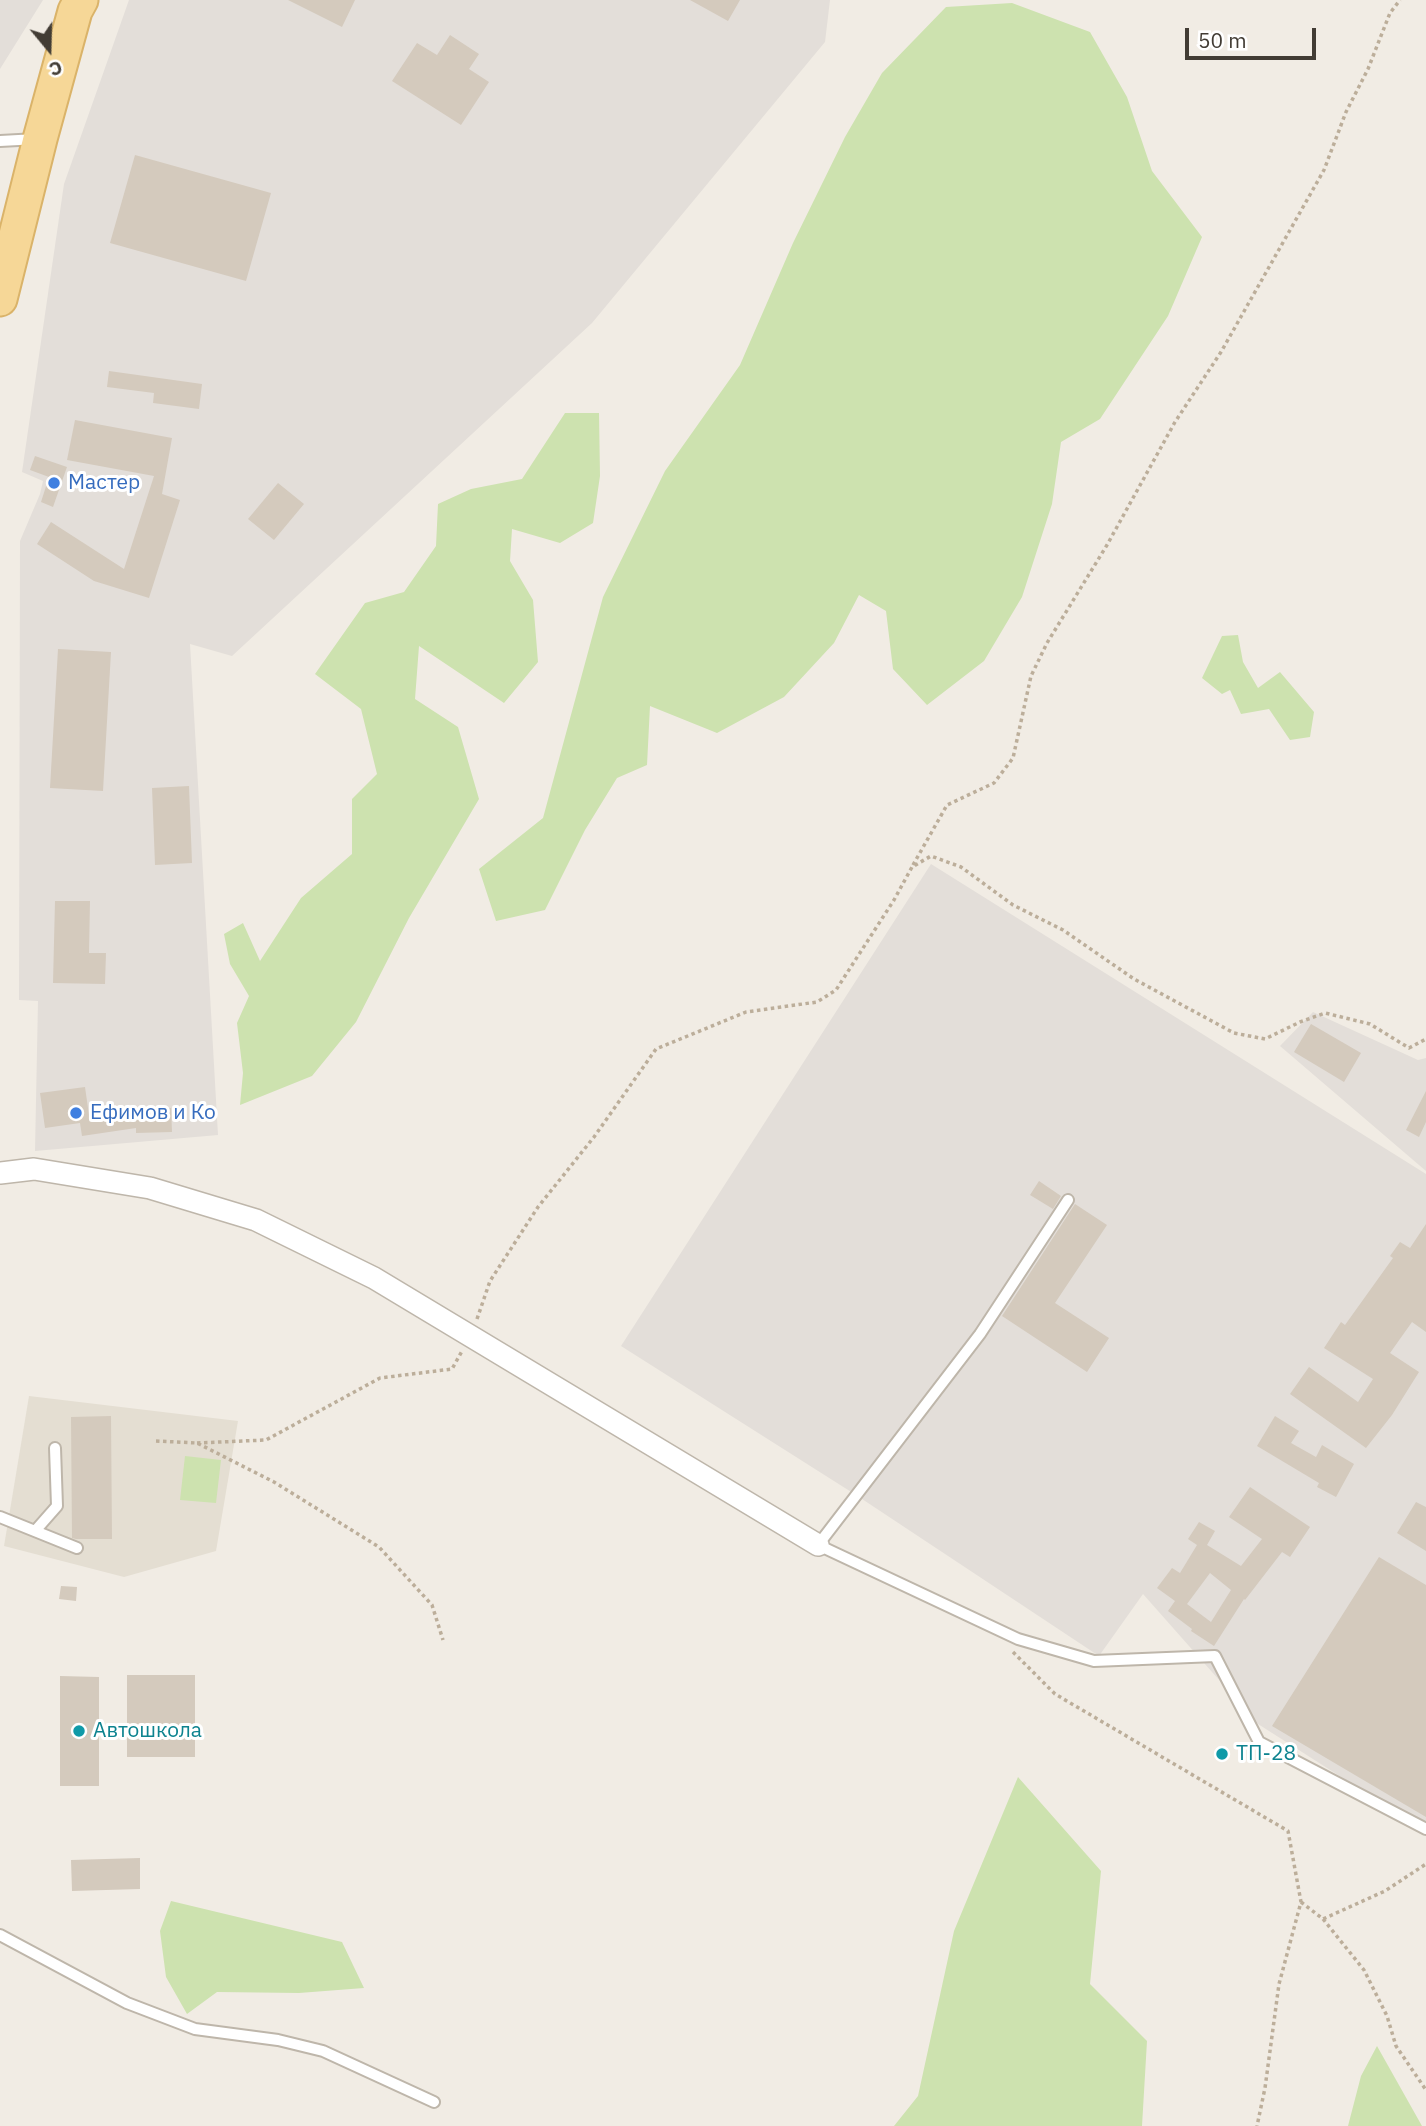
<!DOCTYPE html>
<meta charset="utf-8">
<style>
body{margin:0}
#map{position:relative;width:1426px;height:2126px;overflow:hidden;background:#f1ece4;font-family:"IBM Plex Sans",sans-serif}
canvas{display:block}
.north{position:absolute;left:14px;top:14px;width:70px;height:70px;-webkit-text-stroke:5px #fff;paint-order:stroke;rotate:161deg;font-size:19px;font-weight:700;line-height:28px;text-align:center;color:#423c34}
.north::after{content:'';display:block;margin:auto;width:24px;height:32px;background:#423c34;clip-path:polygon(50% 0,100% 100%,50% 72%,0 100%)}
.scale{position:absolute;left:1185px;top:28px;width:131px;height:32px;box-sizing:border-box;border:4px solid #423c34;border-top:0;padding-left:9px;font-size:21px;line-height:24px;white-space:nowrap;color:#423c34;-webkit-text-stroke:5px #fff;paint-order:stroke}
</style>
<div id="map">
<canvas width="1426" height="2126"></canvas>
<div class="north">С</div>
<div class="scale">50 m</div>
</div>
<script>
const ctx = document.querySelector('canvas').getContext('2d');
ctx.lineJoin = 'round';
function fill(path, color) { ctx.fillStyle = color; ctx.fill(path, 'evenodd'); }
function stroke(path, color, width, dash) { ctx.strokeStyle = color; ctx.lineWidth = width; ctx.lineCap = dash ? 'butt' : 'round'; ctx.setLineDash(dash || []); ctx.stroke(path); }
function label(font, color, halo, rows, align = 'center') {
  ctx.font = font + ' "IBM Plex Sans",sans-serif'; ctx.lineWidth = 6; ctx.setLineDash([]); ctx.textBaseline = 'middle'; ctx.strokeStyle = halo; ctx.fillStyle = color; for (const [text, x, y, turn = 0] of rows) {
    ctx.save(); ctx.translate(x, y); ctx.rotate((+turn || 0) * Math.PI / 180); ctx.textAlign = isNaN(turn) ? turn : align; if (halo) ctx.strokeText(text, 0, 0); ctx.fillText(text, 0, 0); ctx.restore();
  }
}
const residential = new Path2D(`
 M29 1396 238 1421 216 1551 124 1577 4 1546Z`);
const industrial = new Path2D(`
 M0 0H43L0 69Z
 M129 0H830L825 42 592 323 232 656 190 644 218 1135 35 1151 38 1001 19 1000 20 541 40 494 43 481 22 472 64 184Z
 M931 864 1426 1174V1831L1258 1724 1143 1594 1099 1656 856 1495 621 1346Z
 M1313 1012 1418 1060 1426 1058V1171L1280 1046Z`);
const green = new Path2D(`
 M1012 3 1090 32 1127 97 1152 171 1202 237 1168 316 1100 419 1061 442 1052 504 1022 597 984 661 927 705 893 669 886 611 859 595 834 643 784 697 717 733 650 706 647 765 617 778 585 830 545 910 496 921 479 869 543 818 603 597 665 471 740 365 793 243 845 137 882 73 946 7Z
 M565 413H599L600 476 593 523 560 543 512 529 510 561 533 600 538 662 504 703 419 646 415 699 458 727 479 799 409 918 356 1022 312 1076 240 1105 243 1073 237 1023 249 996 230 964 224 934 243 923 260 961 301 898 352 854V799L377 774 361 709 315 674 365 603 404 592 436 546 438 504 471 489 522 479Z
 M1238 635 1243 662 1258 688 1280 672 1314 712 1310 737 1290 740 1269 709 1241 714 1230 690 1222 694 1202 678 1222 636Z
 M185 1456 221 1460 216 1503 180 1500Z
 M1018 1777 1101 1871 1090 1984 1147 2041 1142 2126H894L918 2096 954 1931Z
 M171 1901 342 1942 364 1988 299 1993 217 1992 187 2014 166 1977 160 1931Z
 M1377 2046 1422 2126H1348L1361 2076Z`);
const building = new Path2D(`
 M288 0H355L342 27Z
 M690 0H740L728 21Z
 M450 35 479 54 469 69 489 82 461 125 392 81 417 43 437 55Z
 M135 155 271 193 246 281 110 243Z
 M109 371 202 384 199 409 153 403 154 393 107 387Z
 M75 420 172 438 162 494 180 500 149 598 94 581 37 544 51 522 124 569 154 476 67 460Z
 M35 456 67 467 53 507 41 502 49 477 30 470Z
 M278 483 304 504 274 540 248 519Z
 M58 649 111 652 103 791 50 788Z
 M189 786 192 863 155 865 152 788Z
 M55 901H90L89 953H106L105 984 53 983Z
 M1311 1024 1361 1053 1344 1082 1294 1052Z
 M85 1087 89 1115 122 1110 171 1108 172 1132 136 1133V1128L82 1136 80 1123 45 1128 40 1093Z
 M1426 1091V1122L1419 1137 1406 1130Z
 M1039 1181 1061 1196 1053 1209 1030 1195Z
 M1075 1204 1107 1225 1055 1303 1109 1338 1087 1372 1002 1316Z
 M1426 1224V1332L1412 1322 1390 1353 1419 1372 1392 1415 1366 1448 1290 1394 1309 1367 1358 1402 1373 1379 1324 1348 1341 1322 1345 1325 1393 1258 1390 1256 1400 1242 1410 1248Z
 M111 1416 112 1539H76L72 1538 71 1417Z
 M1275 1416 1299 1431 1291 1443 1316 1457 1322 1445 1354 1464 1336 1497 1317 1487 1319 1483 1257 1446Z
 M1250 1487 1310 1527 1290 1557 1282 1552 1245 1600 1244 1599 1214 1646 1191 1631 1192 1629 1168 1611 1175 1601 1157 1588 1172 1568 1180 1573 1197 1545 1188 1539 1199 1522 1215 1531 1207 1545 1241 1566 1262 1539 1229 1517ZM1210 1573 1231 1590 1211 1622 1187 1604Z
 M1416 1502 1426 1507V1551L1397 1533Z
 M1379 1557 1426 1585V1817L1272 1726Z
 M61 1586 77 1587 76 1601 59 1599Z
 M127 1675H195V1757H127Z
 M60 1676 99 1677V1786H60Z
 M140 1858V1889L72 1891 71 1860Z`);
const path = new Path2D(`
 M913 865 947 805 994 783 1013 758 1031 676 1047 643 1107 545 1175 422 1221 352 1324 170 1346 112 1368 69 1390 13 1400 0
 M477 1319 490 1281 538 1207 594 1137 656 1049 746 1012 817 1002 836 990 894 900 912 867 931 856 961 867 1013 905 1063 930 1134 979 1234 1033 1265 1039 1300 1022 1325 1013 1370 1024 1409 1048 1426 1039
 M156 1441 197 1443 274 1482 379 1547 432 1605 443 1640
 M197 1443 266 1440 380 1378 452 1369 462 1351
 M1013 1652 1055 1694 1288 1831 1301 1902 1279 1984 1265 2088 1257 2126
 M1301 1902 1323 1919 1385 1891 1426 1864
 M1323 1919 1364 1970 1387 2016 1396 2046 1426 2090`);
const service = new Path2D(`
 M0 141 37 139
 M1068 1200 980 1334 818 1545 1018 1639 1094 1661 1215 1656 1259 1742 1426 1829
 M0 1517 77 1548
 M35 1531 57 1506 55 1448
 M0 1935 127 2003 195 2029 278 2040 323 2051 434 2102`);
const minor = new Path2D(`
 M0 1173 34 1169 150 1188 256 1220 374 1278 818 1545`);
const primary = new Path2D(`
 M0 299 40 139 75 11 81 0`);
const markers = [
 [54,483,7,"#3f7fe0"],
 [76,1113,7,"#3f7fe0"],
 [79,1731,7,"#0f9aa8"],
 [1222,1754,7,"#0f9aa8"]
];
const shopNames = [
 ["Мастер",68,483],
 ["Ефимов и Ко",90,1113]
];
const cultureNames = [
 ["Автошкола",93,1731],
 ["ТП-28",1236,1754]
];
fill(residential, '#e4ded2');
fill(industrial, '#e3ded9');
fill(green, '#cde2af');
fill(building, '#d4cabd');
stroke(service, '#beb6aa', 14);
stroke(minor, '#beb6aa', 24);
stroke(primary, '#dab369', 37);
stroke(path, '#bcae9a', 3.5, [3.5, 3.5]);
stroke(service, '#fff', 10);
stroke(minor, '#fff', 21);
stroke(primary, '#f6d797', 33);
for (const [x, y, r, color] of markers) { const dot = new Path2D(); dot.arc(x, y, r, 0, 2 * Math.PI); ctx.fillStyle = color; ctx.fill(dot); stroke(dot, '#fff', 2.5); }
label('21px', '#366cbe', '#fff', shopNames, 'left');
label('21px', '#0d838f', '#fff', cultureNames, 'left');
</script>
